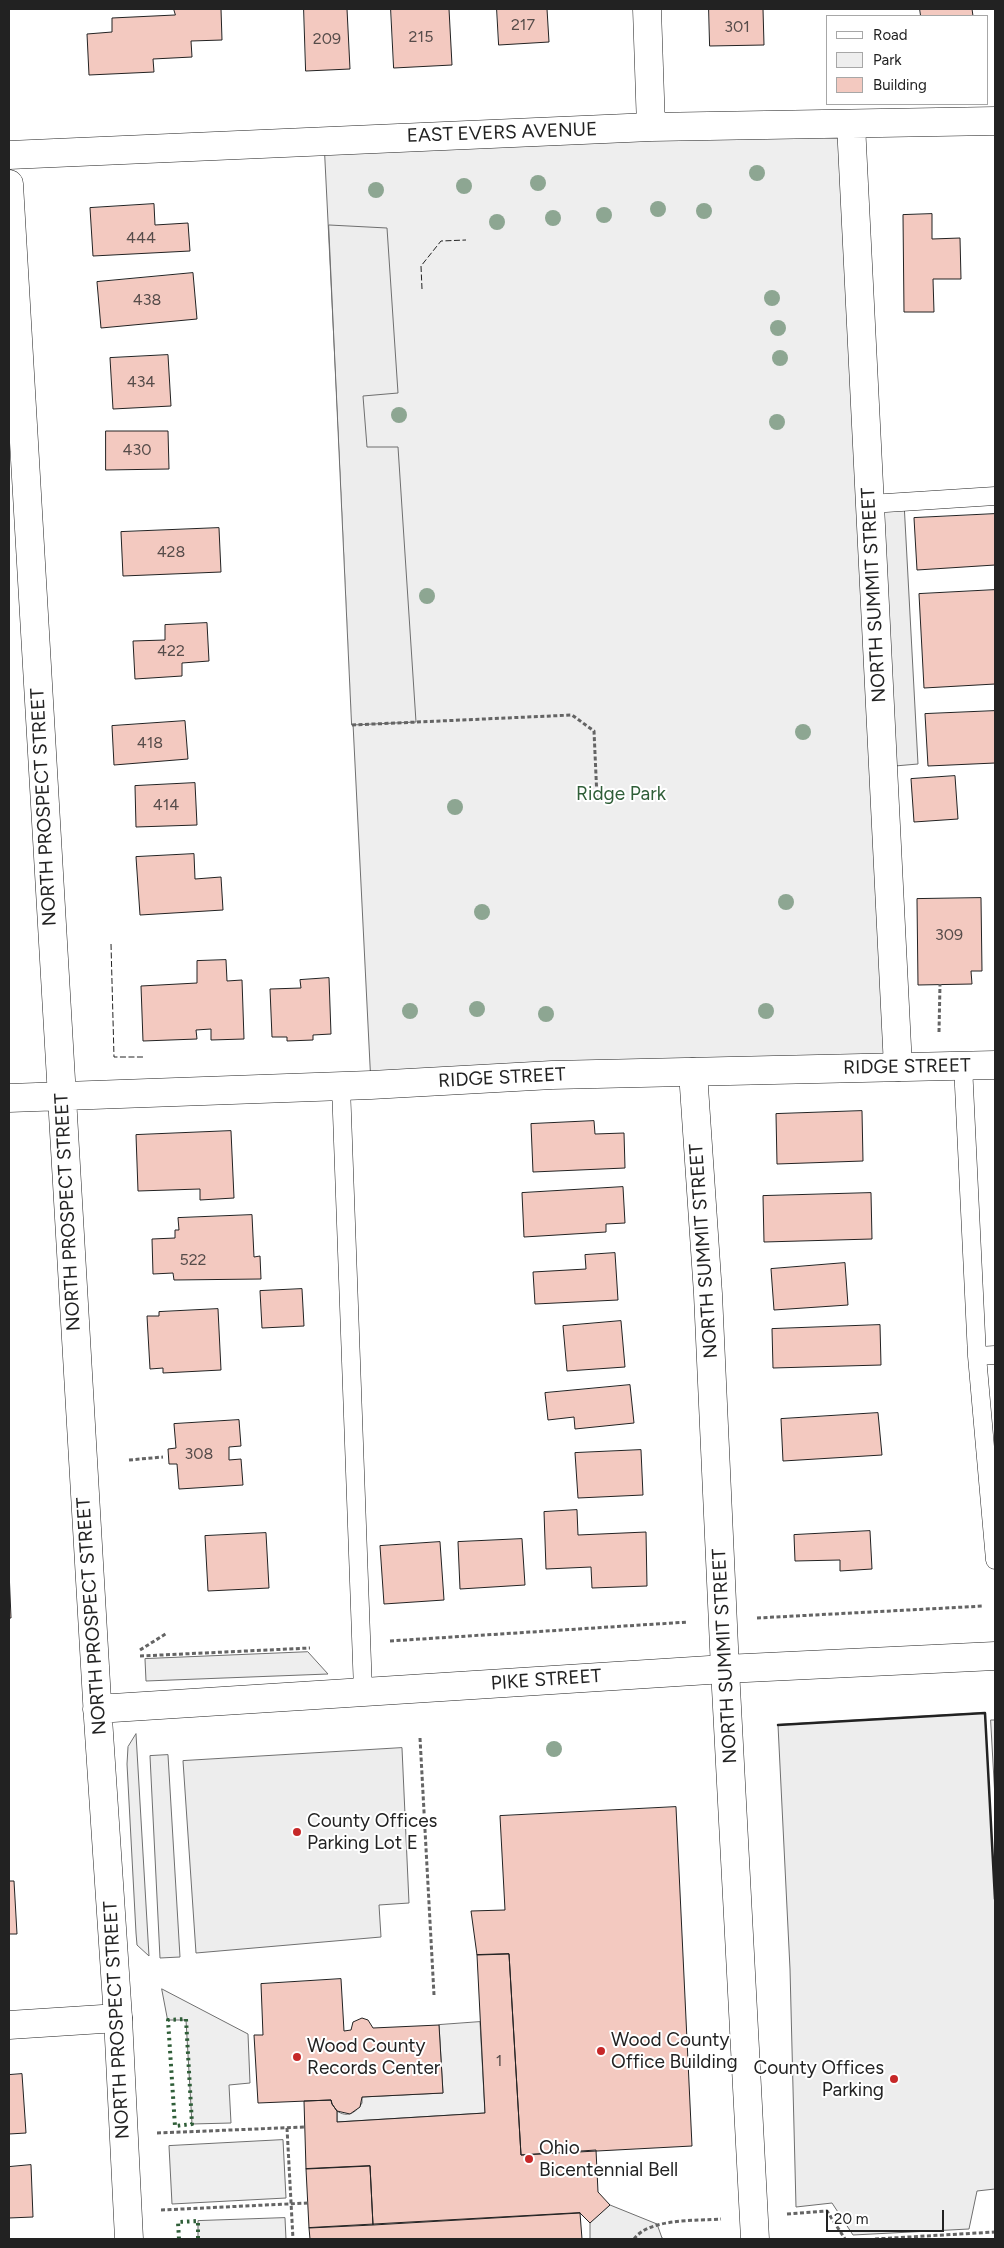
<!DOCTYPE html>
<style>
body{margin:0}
#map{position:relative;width:1004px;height:2248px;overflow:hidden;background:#fff;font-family:Figtree,sans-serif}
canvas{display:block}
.frame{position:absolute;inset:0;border:10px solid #222;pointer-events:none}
.legend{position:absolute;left:826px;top:15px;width:162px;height:90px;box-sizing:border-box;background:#fff;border:1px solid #a7a7a7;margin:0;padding:6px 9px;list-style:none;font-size:15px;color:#222}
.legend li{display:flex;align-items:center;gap:10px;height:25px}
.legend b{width:25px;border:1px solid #a7a7a7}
.scale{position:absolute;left:826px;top:2210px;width:118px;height:22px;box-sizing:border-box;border:2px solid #222;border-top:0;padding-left:6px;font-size:15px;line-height:18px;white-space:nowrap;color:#222;-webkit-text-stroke:4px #fff;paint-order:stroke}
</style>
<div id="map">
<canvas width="1004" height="2248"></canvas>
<div class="frame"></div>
<ul class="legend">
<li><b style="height:6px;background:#fff"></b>Road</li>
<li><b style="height:14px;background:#eee"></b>Park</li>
<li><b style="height:14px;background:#f3c9c0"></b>Building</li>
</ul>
<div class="scale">20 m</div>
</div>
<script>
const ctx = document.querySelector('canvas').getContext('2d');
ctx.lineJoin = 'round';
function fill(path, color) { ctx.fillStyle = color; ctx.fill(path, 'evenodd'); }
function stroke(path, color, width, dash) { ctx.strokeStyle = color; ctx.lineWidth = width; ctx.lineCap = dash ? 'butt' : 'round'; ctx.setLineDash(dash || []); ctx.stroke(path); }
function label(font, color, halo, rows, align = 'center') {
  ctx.font = font + ' Figtree,sans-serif'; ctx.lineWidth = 4; ctx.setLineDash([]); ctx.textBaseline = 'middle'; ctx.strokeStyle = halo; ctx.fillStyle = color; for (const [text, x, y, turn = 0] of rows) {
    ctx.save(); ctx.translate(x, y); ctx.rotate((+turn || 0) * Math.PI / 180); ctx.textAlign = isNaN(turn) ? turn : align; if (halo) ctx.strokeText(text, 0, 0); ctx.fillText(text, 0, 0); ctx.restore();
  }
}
const green = new Path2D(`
 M851 124 898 1067 371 1085 324 141Z
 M308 1652 328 1674 146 1681 145 1659Z
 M136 1734 149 1956 137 1945 136 1933 127 1764 128 1747Z
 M168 1755 180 1957 160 1958 150 1756Z
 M162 1989 248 2034 250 2083 229 2085 231 2123 192 2124 186 2020H168Z
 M480 2022 485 2113 337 2122V2111C347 2118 356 2113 362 2103V2097L443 2093 439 2025Z
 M283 2140 286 2198 172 2204 169 2146Z
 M285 2218 286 2239H198V2221Z`);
const parking = new Path2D(`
 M329 225 387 228 398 393 363 396 367 447H398L416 722 352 725Z
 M904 502 918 764 883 767 870 504Z
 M985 1713 995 1899V2189L977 2191 969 2229 853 2235 832 2203 796 2207 790 1969 778 1725Z
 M991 1720H995V1798Z
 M402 1748 409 1903 379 1905 381 1937 196 1953 183 1761Z
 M610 2205 657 2224 662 2238 665 2239H590V2223Z`);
const building = new Path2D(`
 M174 9H221L222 40 191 41 192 57 153 59 154 72 89 75 87 34 112 32V18L175 15Z
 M304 9H347L350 69 306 71Z
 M391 9H449L452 65 394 68Z
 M497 9H547L549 42 499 45Z
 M709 9H763L764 45 710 46Z
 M920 9H972L973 16H921Z
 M154 204 155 225 188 223 190 251 93 256 90 208Z
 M932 214V239L960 238 961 279H933L934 312H904L903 215Z
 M193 273 197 319 101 328 97 282Z
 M168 355 171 406 113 409 110 358Z
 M106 431H168L169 469 106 470Z
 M995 514V565L917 570 914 518Z
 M219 528 221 572 123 576 121 532Z
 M995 590V684L924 688 919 594Z
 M207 623 209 661 182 663V676L135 679 133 641 165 640V625Z
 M995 711V763L928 766 925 714Z
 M185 721 188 759 114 765 112 726Z
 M955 776 958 819 914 822 911 779Z
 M195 783 197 825 136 827 135 786Z
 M194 854 195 879 221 877 223 910 140 915 136 857Z
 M981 898 982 971H971L972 984 918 985 917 899Z
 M226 960 227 981 242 980 244 1039 211 1040V1029L196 1030 197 1039 143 1041 141 986 197 983V961Z
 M329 978 331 1034 313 1035V1040L287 1041V1037H272L270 989 301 988 300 980Z
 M862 1111 863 1161 777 1164 776 1114Z
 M594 1121 595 1134 624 1133 625 1168 533 1172 531 1124Z
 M231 1131 234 1198 200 1200V1189L138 1191 136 1135Z
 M623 1187 625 1223 606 1224V1232L524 1237 522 1193Z
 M871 1193 872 1239 764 1242 763 1196Z
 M252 1215 254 1257 260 1256 261 1279 174 1280 173 1273 153 1274 152 1239 175 1238V1230H179L178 1218Z
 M615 1253 618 1300 535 1304 533 1272 586 1269 585 1255Z
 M845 1263 848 1305 774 1310 771 1269Z
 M302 1289 304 1326 262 1328 260 1291Z
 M218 1309 221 1370 163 1373V1368L150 1369 147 1316H159V1312Z
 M621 1321 625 1367 567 1371 563 1326Z
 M880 1325 881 1365 773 1368 772 1329Z
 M630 1385 634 1423 575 1429 574 1417 548 1420 545 1393Z
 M878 1413 882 1455 783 1461 781 1419Z
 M239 1420 241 1446 229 1447V1460L241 1459 243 1485 179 1489 177 1464H169L168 1449 176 1448 174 1424Z
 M641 1450 643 1495 578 1498 575 1453Z
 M577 1510 578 1535 646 1532 647 1586 592 1588 591 1567 546 1569 544 1512Z
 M870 1531 872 1569 840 1571V1560L795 1561 794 1535Z
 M266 1533 269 1588 208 1591 205 1536Z
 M522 1539 525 1585 460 1589 458 1542Z
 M440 1542 444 1600 384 1604 380 1546Z
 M9 1570 11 1618H9Z
 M676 1807 692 2146 521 2155 509 1954 477 1955 471 1911 505 1910 500 1816Z
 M9 1881H14L17 1934H9Z
 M509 1954 521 2155 596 2150 598 2192 610 2205 590 2223 580 2213 373 2225 370 2166 306 2169 304 2101 331 2100 332 2104 337 2111V2122L485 2113 477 1955Z
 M341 1979 344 2031 351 2030 353 2022 362 2018 368 2020 373 2028 439 2025 443 2093 362 2097 360 2107 350 2114 337 2111 332 2104 331 2100 258 2103 254 2035H263L261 1984Z
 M22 2074 26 2133 9 2134V2075Z
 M31 2165 33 2217 9 2218V2167Z
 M370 2166 373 2225 309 2228 306 2169Z
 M580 2213 582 2239H310L309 2228Z`);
const path = new Path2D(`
 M352 725 572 715 594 731 597 798
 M939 1032 940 984
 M129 1460 163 1457
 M757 1618 984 1606
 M390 1641 688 1622
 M140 1650 167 1633
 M140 1656 310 1648
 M420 1738 434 1995
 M287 2128 293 2239
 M157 2133 305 2127
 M161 2210 308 2203
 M787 2214 827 2211 845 2239
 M634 2239C649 2218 697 2221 721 2219
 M875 2239 995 2232`);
const service = new Path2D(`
 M870 504 995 496
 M963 1065 977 1356 995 1560
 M341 1086 363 1691
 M977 1356 995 1355`);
const minor = new Path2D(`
 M647 9 651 127
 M851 124 898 1067
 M9 155 651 127 995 121
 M9 184 62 1097
 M693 1072 708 1294 725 1669 755 2239
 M9 2025 118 2018`);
const tertiary = new Path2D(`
 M62 1097 98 1718 118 2018 129 2239
 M9 1098 371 1085 552 1075 995 1065
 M97 1709 725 1669 995 1656`);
const hedge = new Path2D(`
 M186 2019 192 2124 175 2126 168 2020Z
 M179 2239 178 2222 198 2221V2239`);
const fence = new Path2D(`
 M422 289 421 266 441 241 466 240
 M111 944 114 1057H145`);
const wall = new Path2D(`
 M778 1725 985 1713 995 1899`);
const trees = [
 [757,173],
 [538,183],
 [464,186],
 [376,190],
 [658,209],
 [704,211],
 [604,215],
 [553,218],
 [497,222],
 [772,298],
 [778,328],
 [780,358],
 [399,415],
 [777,422],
 [427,596],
 [803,732],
 [455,807],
 [786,902],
 [482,912],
 [477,1009],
 [410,1011],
 [766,1011],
 [546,1014],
 [554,1749]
];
const markers = [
 [297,1832,5,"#c62828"],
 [601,2051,5,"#c62828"],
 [297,2057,5,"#c62828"],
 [894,2079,5,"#c62828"],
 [529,2159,5,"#c62828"]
];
const numberNames = [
 ["217",523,25],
 ["301",737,27],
 ["215",421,37],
 ["209",327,39],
 ["444",141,238],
 ["438",147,300],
 ["434",141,382],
 ["430",137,450],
 ["428",171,552],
 ["422",171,651],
 ["418",150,743],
 ["414",166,805],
 ["309",949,935],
 ["522",193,1260],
 ["308",199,1454],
 ["1",499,2061]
];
const streetNames = [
 ["EAST EVERS AVENUE",502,133,-2],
 ["NORTH SUMMIT STREET",874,595,-93],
 ["NORTH PROSPECT STREET",44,807,-93],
 ["RIDGE STREET",907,1067,-1],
 ["RIDGE STREET",502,1078,-3],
 ["NORTH PROSPECT STREET",68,1212,-93],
 ["NORTH SUMMIT STREET",704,1251,-94],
 ["NORTH PROSPECT STREET",92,1616,-94],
 ["NORTH SUMMIT STREET",725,1656,-93],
 ["PIKE STREET",546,1680,-4],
 ["NORTH PROSPECT STREET",117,2020,-93]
];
const parkNames = [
 ["Ridge Park",621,794]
];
const poiNames = [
 ["County Offices",307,1821],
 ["Parking Lot E",307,1843],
 ["Wood County",611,2040],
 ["Office Building",611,2062],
 ["Wood County",307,2046],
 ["Records Center",307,2068],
 ["County Offices",884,2068,"right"],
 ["Parking",884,2090,"right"],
 ["Ohio",539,2148],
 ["Bicentennial Bell",539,2170]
];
fill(green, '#eee');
stroke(green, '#6f6f6f', 1);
fill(parking, '#ededed');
stroke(parking, '#6f6f6f', 1);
fill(building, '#f3c9c0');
stroke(building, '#222', 1);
stroke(service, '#222', 19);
stroke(minor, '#222', 29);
stroke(tertiary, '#222', 29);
stroke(path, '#646464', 3, [4, 2.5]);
stroke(service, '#fff', 18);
stroke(minor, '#fff', 28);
stroke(tertiary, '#fff', 28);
stroke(hedge, '#2f5e38', 4, [2.5, 4]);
stroke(fence, '#222', 1, [6, 2.5]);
stroke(wall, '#222', 2.5);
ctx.fillStyle = '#8da692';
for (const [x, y] of trees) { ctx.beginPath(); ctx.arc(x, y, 8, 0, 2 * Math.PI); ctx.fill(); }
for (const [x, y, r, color] of markers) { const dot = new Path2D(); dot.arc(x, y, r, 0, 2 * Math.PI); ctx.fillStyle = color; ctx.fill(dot); stroke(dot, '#fff', 2); }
label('16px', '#564c4a', null, numberNames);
label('19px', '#222', '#fff', streetNames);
label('19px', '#2f5e38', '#fff', parkNames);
label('19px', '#222', '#fff', poiNames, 'left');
</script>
